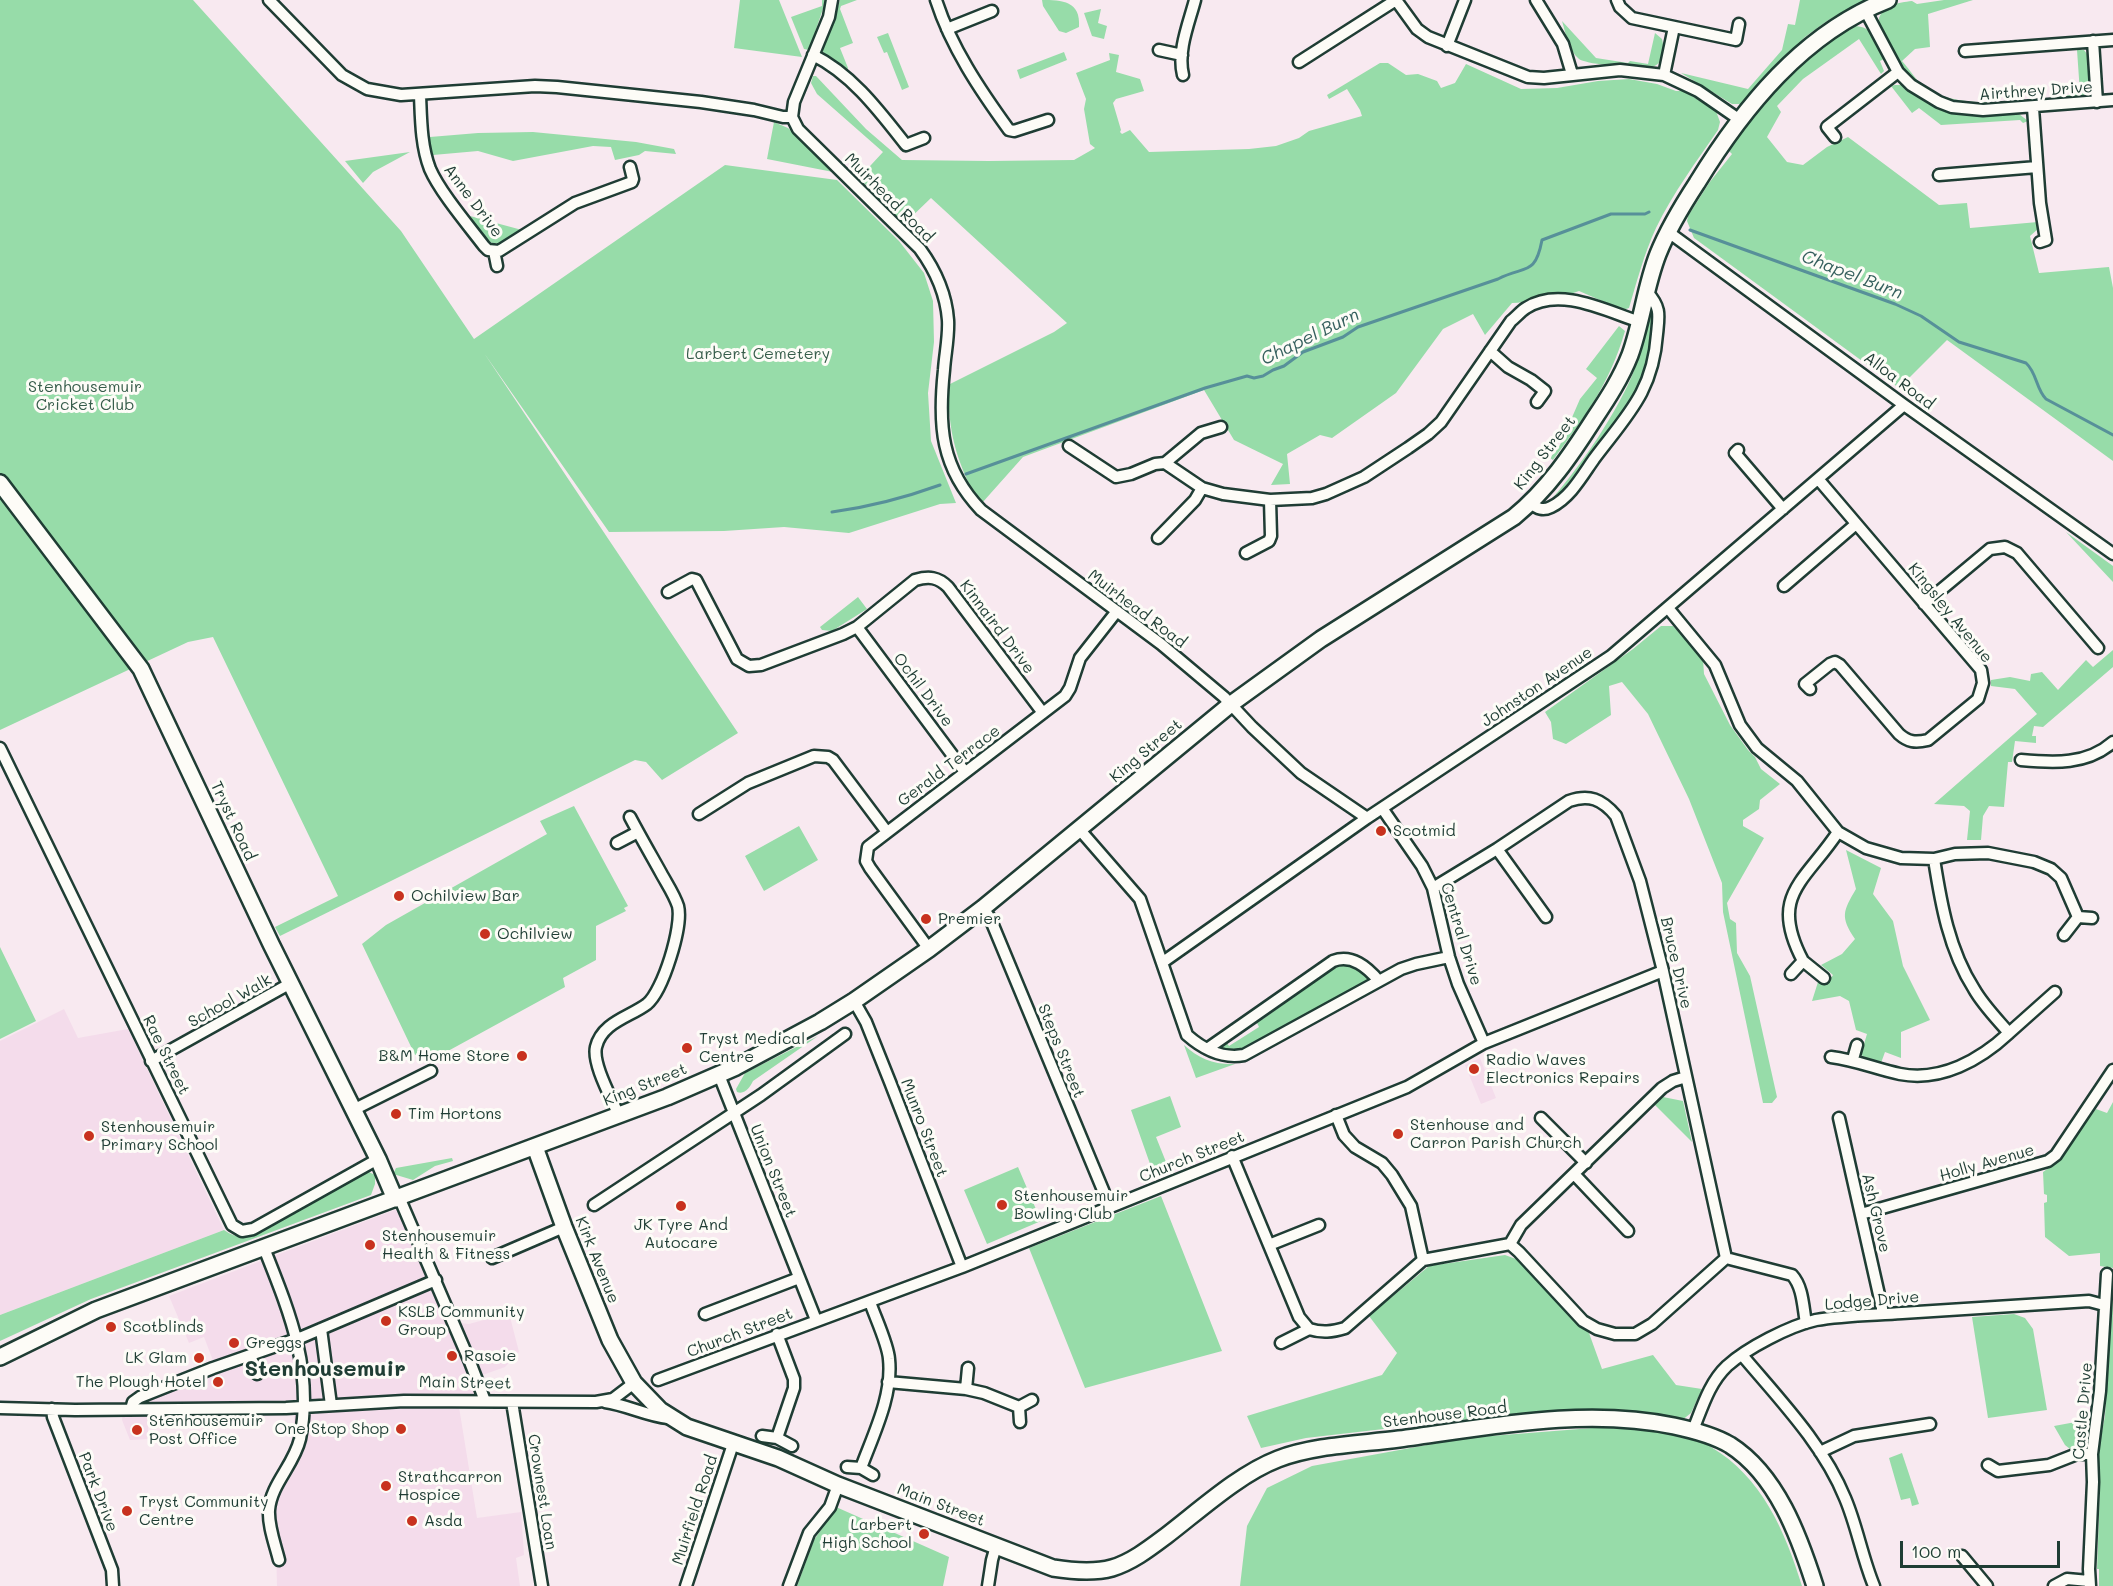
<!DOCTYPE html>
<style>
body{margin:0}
#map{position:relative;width:2113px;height:1586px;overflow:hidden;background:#f8e9f0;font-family:Mali,sans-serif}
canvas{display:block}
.scale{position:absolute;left:1900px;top:1541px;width:160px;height:27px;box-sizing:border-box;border:3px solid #1f3d34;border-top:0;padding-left:8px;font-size:18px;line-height:21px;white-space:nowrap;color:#1f3d34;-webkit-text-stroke:4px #fdfcf7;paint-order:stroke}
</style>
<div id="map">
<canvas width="2113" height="1586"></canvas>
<div class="scale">100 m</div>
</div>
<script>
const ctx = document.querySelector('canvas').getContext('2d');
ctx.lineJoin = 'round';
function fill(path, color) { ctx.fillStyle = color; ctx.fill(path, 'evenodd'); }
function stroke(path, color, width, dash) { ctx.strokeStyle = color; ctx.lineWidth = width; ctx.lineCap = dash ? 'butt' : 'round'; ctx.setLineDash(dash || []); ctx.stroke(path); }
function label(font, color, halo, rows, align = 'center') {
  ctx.font = font + ' Mali,sans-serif'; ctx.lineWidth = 6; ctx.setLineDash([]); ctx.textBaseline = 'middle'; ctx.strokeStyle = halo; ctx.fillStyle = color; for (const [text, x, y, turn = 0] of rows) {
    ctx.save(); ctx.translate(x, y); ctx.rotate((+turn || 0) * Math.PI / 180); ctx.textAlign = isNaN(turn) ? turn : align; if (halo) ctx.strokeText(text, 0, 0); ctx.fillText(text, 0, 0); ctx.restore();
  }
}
const built = new Path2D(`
 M64 1009 78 1038 128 1029 224 1230 0 1315V1041Z
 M1480 1058 1496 1098 1481 1104 1465 1065Z
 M400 1208 450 1322 469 1324 509 1313 519 1352 505 1367 477 1377 485 1401 459 1407 477 1518 521 1512 524 1555 516 1558 520 1586H277L275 1505 294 1447V1407L148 1409V1439L130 1440 122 1420 123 1407 217 1371 204 1337 189 1343 169 1296Z`);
const green = new Path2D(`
 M0 0H193L401 231 474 339 725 165 837 180 899 241 924 273 933 301 934 342 928 393 931 441 956 503 940 504 849 533 784 527 724 531 609 532 484 353 738 733 662 780 646 762 635 760 280 936 275 927 338 896 213 637 188 642 0 730Z
 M740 0H779L802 57 734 48Z
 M822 0H826L809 50 804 49 791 17 822 6Z
 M840 0H857L841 6 840 9 853 43 840 48 848 68 847 70 830 59 822 51V46L829 35Z
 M1042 0C1062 0 1081 1 1079 27L1066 33 1059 31 1043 6Z
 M1800 0H1864L1827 21 1805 37 1741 104H1732L1681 73 1748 89 1782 50 1788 24 1795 25Z
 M1944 0H1973L1928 14 1930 47 1915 49 1902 61C1910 70 1918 83 1927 89 1960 111 2042 101 2080 93L2077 50H2084C2095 62 2096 88 2081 98 2018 103 1930 125 1894 56 1888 44 1878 31 1879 18 1885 4 1898 3 1912 1L1917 4Z
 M1101 9 1098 23 1107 26 1104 39 1092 36 1084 13Z
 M1562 21 1596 58 1628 63 1630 61 1648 64 1655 33 1662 39 1665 54C1661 60 1659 65 1652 67 1642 69 1587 65 1579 59 1568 50 1566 34 1562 21Z
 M1853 26C1875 26 1876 41 1884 59L1880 61 1884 71 1881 74 1859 39 1803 79 1777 106 1781 112 1767 137 1787 162 1803 165 1827 147 1848 137 1939 205 1967 203 1970 228 2038 222V229L2030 236 2039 273 2109 267 2113 288V461L1947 340 1899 388 1694 238 1687 221 1688 216 1709 183 1732 154 1728 150C1756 114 1784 73 1821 45 1830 38 1842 32 1853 26Z
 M888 33 909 87 902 90 887 52 884 53 877 37Z
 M1064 52 1067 60 1020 79 1017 70Z
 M1109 53 1119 55 1116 72 1140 79 1144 91 1116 99 1113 103 1121 130 1120 132 1122 134 1130 130 1149 152 1249 149 1276 146 1299 138 1309 131 1362 116 1360 110 1347 89 1329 99 1327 95 1380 63H1388L1406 75 1418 74 1437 81 1441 88 1455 83 1466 64 1521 89 1557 88 1598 81 1629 79 1657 84 1676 91H1684L1716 111 1720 122 1718 130C1696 162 1673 193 1656 228 1644 254 1637 281 1629 308L1623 310 1579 291C1567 296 1566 292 1555 294 1540 297 1528 303 1512 303L1485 335 1473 314 1443 329 1396 393 1332 438 1320 435 1287 454 1290 484 1271 485 1283 464 1234 440 1204 390 1023 457 982 503C973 495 970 486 965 475 951 441 949 421 948 385L1054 332 1067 323 931 198 904 224 859 178 883 152 817 94 811 83 813 76H816L866 129 902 160 989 161 1074 160 1095 148 1090 144 1084 109 1086 99 1076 73 1110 60Z
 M1895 85H1903L1924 101 1959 114 1974 116 2014 114H2019L2028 121 2023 123 2020 120 1941 125 1919 108 1912 113 1891 86Z
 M774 122 788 128 835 169 833 172 767 159Z
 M533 132 636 142 674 149 676 154 645 151 639 155 615 160 611 147 593 146 513 161 478 151 433 155 429 143 430 137 478 133Z
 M410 152 373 172 363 183 345 161Z
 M470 216 522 230C510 238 501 248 487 241Z
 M1651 309 1655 310 1652 355 1641 391 1569 487 1558 498 1547 504C1577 472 1620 409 1635 368 1642 349 1646 329 1651 309Z
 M1619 326 1625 331C1610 383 1585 417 1553 460L1550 458 1560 445 1580 399 1597 378 1586 369Z
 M2066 532 2113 566V582Z
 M858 597 867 609 832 631 822 630 820 627Z
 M1661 626H1673L1703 659 1704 674 1730 725 1748 750 1755 757 1761 769 1780 784 1760 800 1759 809 1743 820V826L1764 838 1727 903 1730 919 1736 923 1737 953 1750 976 1777 1097 1772 1103H1763L1723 912 1722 883 1689 799 1648 714 1622 682 1609 686 1611 715 1566 744 1553 739 1551 722 1545 712 1633 649Z
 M2113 650V667L2043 727 2034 726 2032 736H2036V743L2015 741 2012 762H2008L2004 807 1989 806 1983 816 1981 840H1967L1970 811 1964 806 1934 804 2037 714 2015 689 1991 686V680L2010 677 2030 681 2031 674 2042 672 2058 690 2086 660 2093 667Z
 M574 806 628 906 624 908 626 911 596 926V960L563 978 565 987 448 1051 415 1055 362 944 386 925 547 834 540 821Z
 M799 826 818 860 764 891 745 856Z
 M1846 850 1881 868 1873 894 1893 921 1903 966 1930 1020 1901 1032V1058L1885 1052 1881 1063 1864 1058 1861 1054 1867 1034 1856 1030 1849 1001 1840 996 1812 1001 1818 982 1826 985 1833 975 1821 965 1842 954 1855 939C1840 917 1843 911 1856 889Z
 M0 947 36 1021 0 1039Z
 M1349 963 1367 974V981L1364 984 1239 1052 1217 1049 1225 1040 1229 1046 1259 1027 1255 1019H1263L1328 972 1330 966Z
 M818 1036 753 1081C750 1087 745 1095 737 1092L736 1089 745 1073Z
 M1184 1045C1199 1059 1215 1065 1235 1064L1196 1078Z
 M1170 1096 1181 1127 1156 1137 1170 1172 1155 1178 1131 1110Z
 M1663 1097 1683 1101 1692 1142 1655 1105Z
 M2113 1102V1586H2099V1569H2097L2100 1489 2098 1452 2105 1416 2113 1268 2100 1266V1253L2069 1256 2045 1237 2044 1203 2047 1202V1195L2044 1194 2043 1172 2053 1165 2096 1109 2107 1113Z
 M452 1158 453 1161 435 1166 413 1180 393 1174 396 1168Z
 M1018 1167 1041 1221 987 1244 964 1190Z
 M367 1171 375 1175V1184L371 1195 91 1299 0 1341V1315L224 1230C234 1237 241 1238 253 1235Z
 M1161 1196 1222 1351 1085 1388 1029 1248Z
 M1505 1255 1516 1259 1589 1333 1602 1369 1653 1355 1676 1385 1702 1389 1691 1413 1681 1421 1648 1414 1598 1410 1496 1416 1306 1438 1261 1448 1247 1416 1382 1375 1397 1353 1369 1316 1429 1266Z
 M2014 1314 2025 1318 2033 1329 2047 1410 1988 1418 1972 1317Z
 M2092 1419C2090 1431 2084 1444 2070 1449L2065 1445 2054 1426Z
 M1618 1426C1643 1429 1671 1428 1695 1437 1701 1439 1706 1444 1711 1447 1762 1477 1785 1531 1802 1586H1240L1247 1526 1267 1488 1312 1466 1465 1438Z
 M1902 1453 1919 1504 1912 1506 1910 1498 1901 1500 1889 1458Z
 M836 1507 949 1557 943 1586H797L814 1540Z`);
const stream = new Path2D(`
 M1690 230 1895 304 1921 316 1959 342 2026 363C2037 373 2036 389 2046 399L2113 435
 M966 474 1205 388 1247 376 1254 378 1263 376 1273 370 1284 366 1303 352 1343 337 1358 327 1498 279C1525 265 1535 277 1542 240L1611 214H1645L1649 212
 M832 512C870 507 904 498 940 485`);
const street = new Path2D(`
 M269 0 342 75 367 89 401 95 535 86 557 87 701 102 754 110 783 117H792
 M832 0 829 17 794 102 792 117 798 129 920 249C936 271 946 293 948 320 949 337 945 354 944 370 938 426 941 468 981 510L1161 644 1224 697 1252 727 1301 773 1367 818
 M936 0C951 47 980 90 1009 130L1014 131 1048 120
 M1396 0 1417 29 1428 37 1528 77 1544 78 1620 70 1664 75 1698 91 1740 120
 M1536 0 1563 44 1572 74
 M1617 0 1620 7 1632 18 1736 40 1739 24
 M1865 10 1898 72 1911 85 1939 102 1952 107 1983 110 2113 100
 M947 29 992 11
 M2093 41 2097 102
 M1447 46 1465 0
 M1159 50 1182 55
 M1965 51 2113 40
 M813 55C852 74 880 112 906 145L924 138
 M1299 62 1396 0
 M1183 75C1177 51 1189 23 1195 0
 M1664 75 1674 27
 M420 95C421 119 421 146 430 169 440 192 468 225 484 246L488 250 499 251 575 203 632 182 633 179 630 167
 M2033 108 2040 203 2046 240 2040 242
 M1835 137 1827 127 1898 72
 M1939 175 2037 167
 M1667 231 1904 405 2113 554
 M494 251 497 266
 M1490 351 1508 367 1531 380 1545 391 1537 402
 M1069 446 1116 477 1131 474 1155 464 1165 463 1202 488 1223 494 1270 500 1312 498 1326 494 1364 477 1408 448 1428 434 1441 422 1511 321C1516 317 1521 311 1526 308 1560 286 1606 311 1640 322
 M1738 450 1735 453 1783 509
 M1165 463 1201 433 1221 427
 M1530 503C1538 509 1543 511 1551 507 1570 498 1582 476 1594 459 1627 415 1653 392 1657 334 1659 315 1661 307 1647 292
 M1158 538 1195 500 1202 488
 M1246 553 1269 541 1271 536 1270 500
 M1784 586 1856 524
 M668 592 692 579 696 580 737 659 749 666 761 665 843 634 857 627 915 580C929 576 938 577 948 587L1043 713
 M1924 604 1990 549 2005 547 2017 553 2098 648
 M1668 608 1715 665 1740 725 1757 748 1797 781 1838 832 1866 848 1901 858 1934 859 1955 854 1988 853 2034 862 2051 869 2061 878 2078 917 2064 935
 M857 627 965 772
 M1810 689 1805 684 1830 664 1835 662 1840 665 1899 734C1908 742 1915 743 1928 740L1978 699 1983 683 1981 670 1819 480
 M0 748 232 1225 242 1231 253 1229 378 1159
 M2021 760C2054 763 2087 765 2113 742
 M1382 808 1422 866 1433 888 1449 957 1458 984 1484 1043
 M699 814 748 783 814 756 828 757 833 760 887 832
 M1080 830 1140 899 1187 1035C1204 1050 1222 1059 1244 1055L1401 969 1416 964 1449 957
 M617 843 638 832
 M1497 849 1546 917
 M1433 888 1497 849 1569 801C1589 794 1602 799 1616 816L1640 881 1663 971 1726 1258
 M983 908 990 918 1110 1207
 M2078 917 2092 918
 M929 949 870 868 866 861 868 847 1065 696 1070 688 1080 658 1117 611
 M1803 961 1824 978
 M1163 962 1367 818 1611 656 1904 405
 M1791 974 1803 961C1768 895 1805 882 1838 832
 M854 1001 866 1022 890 1082 962 1267
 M2009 1033 2055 992
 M1207 1049 1333 961C1352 954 1367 967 1379 981
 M1831 1057C1856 1060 1876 1069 1900 1074 1941 1082 1980 1060 2009 1033 1997 1019 1983 1005 1974 989 1949 950 1941 904 1934 859
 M1853 1059 1857 1045
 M151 1061 291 983
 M719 1075 816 1320
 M353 1110 431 1071
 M1336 1115 1344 1135 1355 1147 1382 1163 1392 1175 1411 1206 1423 1260
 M619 1116C612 1099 592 1064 596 1047 602 1022 630 1017 647 1004 663 991 683 926 678 906 674 894 667 884 661 873 651 855 640 836 630 817
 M1541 1118 1586 1163
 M1839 1118 1882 1308V1314
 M1232 1156 1299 1317 1309 1329
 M1574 1174 1628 1231
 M399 1197 470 1362 485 1401
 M594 1205 761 1095 845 1034
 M1861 1214 2048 1161 2056 1155 2113 1070
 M1510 1244 1521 1225 1662 1088 1673 1081 1686 1077
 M1269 1245 1319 1225
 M264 1248C289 1311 314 1370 300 1439 294 1465 271 1484 269 1510 268 1526 275 1544 279 1560
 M492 1258 564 1227
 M705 1314 799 1278
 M321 1329 331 1405
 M1281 1343 1309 1329C1322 1333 1332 1332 1345 1328L1423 1260 1510 1244 1519 1252 1583 1321 1597 1329 1615 1334H1635L1652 1324 1726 1258 1792 1275C1803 1287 1803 1307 1806 1323
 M250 1355 257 1374
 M1742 1355C1779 1399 1823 1444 1845 1498 1857 1526 1862 1557 1874 1586
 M658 1380 962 1267 1407 1087 1484 1043 1663 971
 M888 1382 966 1389 984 1393 1019 1407 1032 1400
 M966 1389 968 1368
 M512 1402 542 1586
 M605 1402C627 1405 647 1416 668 1418
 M1019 1407 1020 1422
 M0 1408 75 1410 286 1408 404 1401 596 1402 613 1399 634 1383
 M52 1409 53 1417 112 1570 113 1586
 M131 1409 133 1402 140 1397 213 1368 302 1337 436 1280
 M1693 1430C1702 1408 1709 1383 1727 1366 1747 1348 1789 1326 1816 1320 1843 1315 1874 1315 1902 1313 1964 1309 2026 1305 2089 1301L2104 1305
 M762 1436 777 1438 794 1388V1379L777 1334
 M777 1438 792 1446
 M1820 1452 1854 1436 1930 1424
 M1988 1465 1998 1471 2049 1465 2077 1454H2092
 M847 1467 861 1468C873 1435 893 1396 889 1359 888 1344 875 1317 870 1302
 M861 1468 873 1475
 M1962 1556 1987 1586
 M686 1586 733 1444
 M789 1586 809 1533 830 1507 838 1485
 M988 1586 992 1560 996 1546
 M2054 1586 2067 1579 2089 1581
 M2090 1586 2089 1569 2093 1482 2092 1454 2100 1391 2107 1274`);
const secondary = new Path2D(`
 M0 483 141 669 271 944 378 1159 395 1199
 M535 1147 564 1227 610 1340 634 1383 660 1410 687 1427 778 1458 838 1485 1053 1568C1072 1571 1094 1573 1112 1568 1132 1562 1150 1548 1166 1536 1200 1510 1239 1474 1278 1459 1314 1445 1361 1444 1399 1439 1489 1427 1584 1407 1674 1426 1693 1430 1713 1435 1730 1445 1777 1475 1799 1536 1815 1586
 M0 1357 96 1310 667 1097 736 1067 820 1022 854 1001 929 949 983 908 1231 704 1321 639 1514 517C1548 489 1571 455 1594 419 1608 398 1621 378 1630 355 1642 322 1645 287 1658 254 1668 229 1682 206 1697 183 1743 108 1803 33 1888 0`);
const markers = [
 [1381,831,6,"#c8321e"],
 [399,896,6,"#c8321e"],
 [926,919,6,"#c8321e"],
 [485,934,6,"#c8321e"],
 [687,1048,6,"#c8321e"],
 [522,1056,6,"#c8321e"],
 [1474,1069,6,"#c8321e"],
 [396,1114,6,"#c8321e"],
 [1398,1134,6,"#c8321e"],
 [89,1136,6,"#c8321e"],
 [1002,1205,6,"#c8321e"],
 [681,1206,6,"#c8321e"],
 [370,1245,6,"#c8321e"],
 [386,1321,6,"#c8321e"],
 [111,1327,6,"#c8321e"],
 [234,1343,6,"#c8321e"],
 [452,1356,6,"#c8321e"],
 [199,1358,6,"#c8321e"],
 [218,1382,6,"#c8321e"],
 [401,1429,6,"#c8321e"],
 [137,1430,6,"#c8321e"],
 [386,1486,6,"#c8321e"],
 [127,1511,6,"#c8321e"],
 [412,1521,6,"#c8321e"],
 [924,1534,6,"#c8321e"]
];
const streetNames = [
 ["Airthrey Drive",2036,91,-4],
 ["Muirhead Road",889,198,45],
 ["Anne Drive",473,201,53],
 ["Alloa Road",1899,381,37],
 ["King Street",1545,453,-52],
 ["Muirhead Road",1137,609,37],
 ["Kingsley Avenue",1950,613,51],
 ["Kinnaird Drive",997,627,53],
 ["Johnston Avenue",1537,687,-34],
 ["Ochil Drive",923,690,53],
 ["King Street",1146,751,-40],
 ["Gerald Terrace",949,766,-37],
 ["Tryst Road",233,821,65],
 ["Central Drive",1461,934,73],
 ["Bruce Drive",1676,963,77],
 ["School Walk",230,1001,-29],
 ["Steps Street",1061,1051,68],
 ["Rae Street",166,1055,64],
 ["King Street",645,1085,-22],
 ["Munro Street",924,1128,69],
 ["Church Street",1192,1157,-22],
 ["Holly Avenue",1987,1163,-16],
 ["Union Street",773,1171,68],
 ["Ash Grove",1876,1213,77],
 ["Kirk Avenue",597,1260,68],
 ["Lodge Drive",1872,1301,-5],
 ["Church Street",740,1333,-21],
 ["Main Street",465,1383,1],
 ["Castle Drive",2083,1411,-85],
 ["Stenhouse Road",1445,1415,-7],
 ["Park Drive",98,1492,69],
 ["Crownest Loan",542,1492,81],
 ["Main Street",941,1505,21],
 ["Muirfield Road",695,1510,-72]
];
const parkNames = [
 ["Larbert Cemetery",758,354],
 ["Stenhousemuir",85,387],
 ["Cricket Club",85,405]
];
const poiNames = [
 ["Scotmid",1393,831],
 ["Ochilview Bar",411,896],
 ["Premier",938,919],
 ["Ochilview",497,934],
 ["Tryst Medical",699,1039],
 ["Centre",699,1057],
 ["B&M Home Store",510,1056,"right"],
 ["Radio Waves",1486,1060],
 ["Electronics Repairs",1486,1078],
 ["Tim Hortons",408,1114],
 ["Stenhouse and",1410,1125],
 ["Carron Parish Church",1410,1143],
 ["Stenhousemuir",101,1127],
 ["Primary School",101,1145],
 ["Stenhousemuir",1014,1196],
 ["Bowling Club",1014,1214],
 ["JK Tyre And",681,1225,"center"],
 ["Autocare",681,1243,"center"],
 ["Stenhousemuir",382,1236],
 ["Health & Fitness",382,1254],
 ["KSLB Community",398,1312],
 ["Group",398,1330],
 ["Scotblinds",123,1327],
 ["Greggs",246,1343],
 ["Rasoie",464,1356],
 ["LK Glam",187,1358,"right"],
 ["The Plough Hotel",206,1382,"right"],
 ["Stenhousemuir",149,1421],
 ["Post Office",149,1439],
 ["One Stop Shop",389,1429,"right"],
 ["Strathcarron",398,1477],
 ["Hospice",398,1495],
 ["Tryst Community",139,1502],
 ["Centre",139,1520],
 ["Asda",424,1521],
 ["Larbert",912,1525,"right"],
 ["High School",912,1543,"right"]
];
const waterNames = [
 ["Chapel Burn",1852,275,21],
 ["Chapel Burn",1310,337,-26]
];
const districtNames = [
 ["Stenhousemuir",325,1369]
];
fill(built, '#f4dceb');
fill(green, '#97dca9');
stroke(stream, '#579099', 3);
stroke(street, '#1f3d34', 15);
stroke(secondary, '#1f3d34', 20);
stroke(street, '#fdfcf7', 10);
stroke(secondary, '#fdfcf7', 15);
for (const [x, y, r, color] of markers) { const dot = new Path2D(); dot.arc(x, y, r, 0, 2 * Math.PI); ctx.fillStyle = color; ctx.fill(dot); stroke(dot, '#fdfcf7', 2); }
label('16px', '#1f3d34', '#fdfcf7', streetNames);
label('16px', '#375d4b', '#fdfcf7', parkNames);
label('16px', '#1f3d34', '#fdfcf7', poiNames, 'left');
label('italic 18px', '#36605e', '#fdfcf7', waterNames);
label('bold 22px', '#1f3d34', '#fdfcf7', districtNames);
</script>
